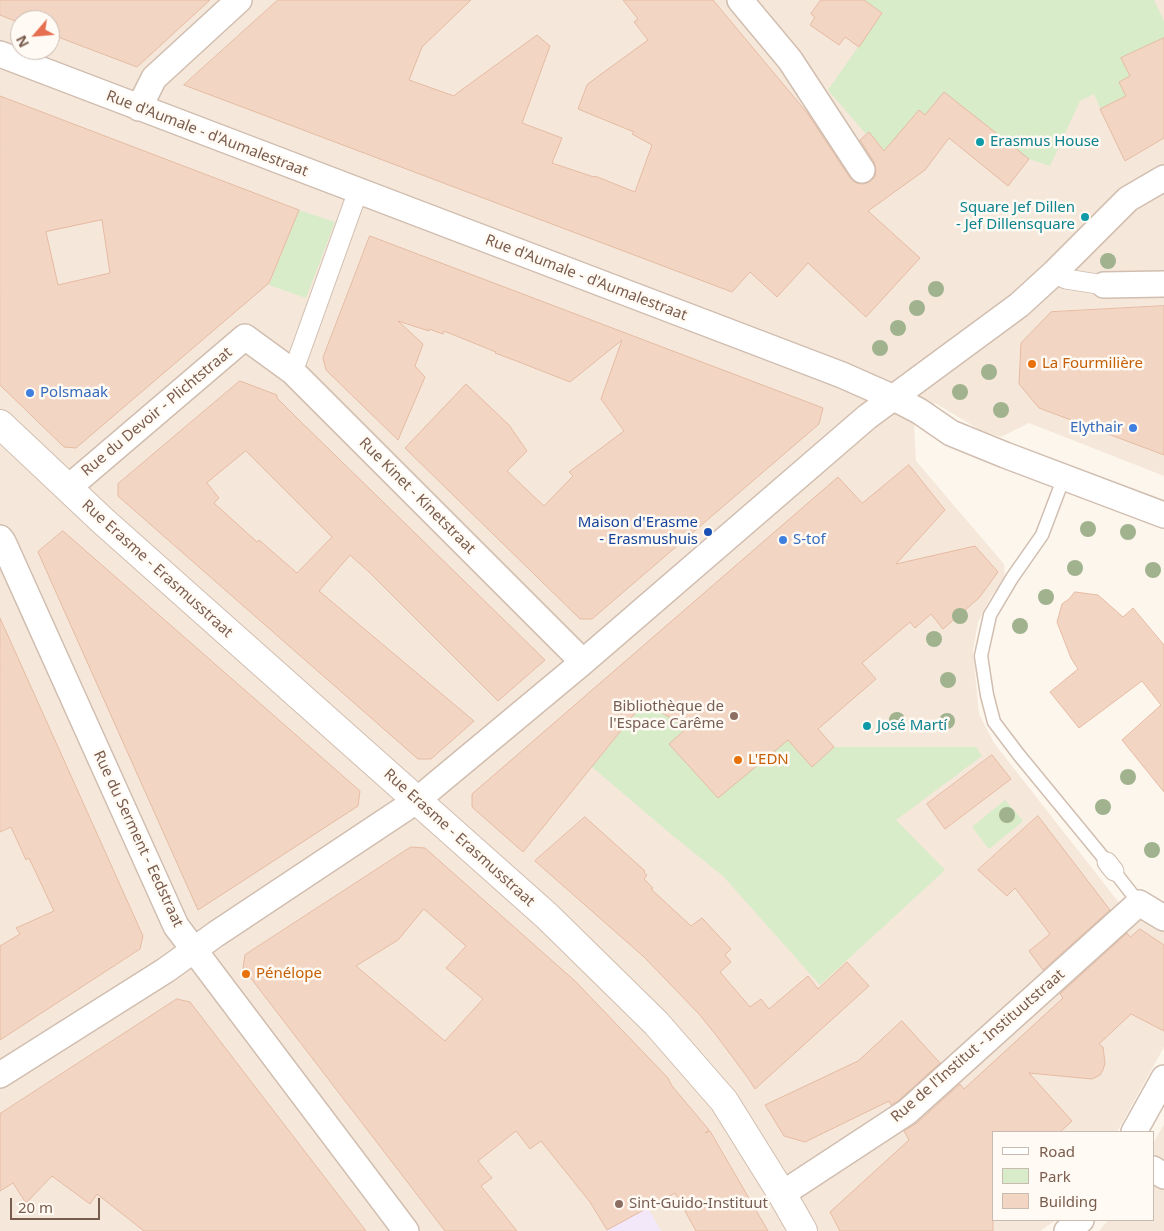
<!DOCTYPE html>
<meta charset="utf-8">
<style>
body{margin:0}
#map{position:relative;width:1164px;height:1231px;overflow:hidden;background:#fdf6ec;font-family:"Noto Sans",sans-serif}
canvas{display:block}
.legend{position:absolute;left:992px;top:1131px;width:162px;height:90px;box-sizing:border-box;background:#fffaf3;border:1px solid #cabbb1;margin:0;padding:6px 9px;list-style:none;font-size:15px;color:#7a5c4d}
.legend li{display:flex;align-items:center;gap:10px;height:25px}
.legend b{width:25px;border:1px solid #cabbb1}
.north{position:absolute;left:10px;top:10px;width:50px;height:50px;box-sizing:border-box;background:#fffaf3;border:1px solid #cabbb1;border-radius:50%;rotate:243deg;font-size:14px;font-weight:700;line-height:20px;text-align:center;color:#7a5c4d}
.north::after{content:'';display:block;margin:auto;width:18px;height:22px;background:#e76f51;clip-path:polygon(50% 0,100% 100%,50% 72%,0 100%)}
.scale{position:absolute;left:10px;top:1198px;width:90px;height:22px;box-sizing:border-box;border:2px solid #7a5c4d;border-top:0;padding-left:6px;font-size:15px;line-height:18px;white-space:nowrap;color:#7a5c4d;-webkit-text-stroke:4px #fffaf3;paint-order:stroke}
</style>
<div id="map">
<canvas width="1164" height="1231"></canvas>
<ul class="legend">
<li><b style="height:6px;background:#fff"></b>Road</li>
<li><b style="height:14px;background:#d8ecc9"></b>Park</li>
<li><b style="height:14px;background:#f3d5c3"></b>Building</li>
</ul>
<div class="north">N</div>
<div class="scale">20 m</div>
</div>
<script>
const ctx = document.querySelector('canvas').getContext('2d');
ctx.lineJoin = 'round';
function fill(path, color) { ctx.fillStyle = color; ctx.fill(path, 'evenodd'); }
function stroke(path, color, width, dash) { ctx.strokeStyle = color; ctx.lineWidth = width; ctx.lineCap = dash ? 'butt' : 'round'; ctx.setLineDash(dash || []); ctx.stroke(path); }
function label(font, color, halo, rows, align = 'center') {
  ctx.font = font + ' "Noto Sans",sans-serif'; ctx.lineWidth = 5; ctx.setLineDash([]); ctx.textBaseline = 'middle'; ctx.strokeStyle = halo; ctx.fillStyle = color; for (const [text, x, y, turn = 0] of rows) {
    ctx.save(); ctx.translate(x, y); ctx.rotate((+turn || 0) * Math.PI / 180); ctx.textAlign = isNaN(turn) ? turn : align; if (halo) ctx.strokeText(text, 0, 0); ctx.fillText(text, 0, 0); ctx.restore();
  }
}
const residential = new Path2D(`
 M0 0H1164V476L1029 423 1001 437 980 430 935 403 914 424 916 461 1004 564 1005 579 990 598 978 622 973 651 979 714 994 743 1120 904 1164 932V1047L1117 1132H993V1220H1056L1040 1231H0ZM20 20H50V50H20Z
 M1164 1124V1231H1099L1108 1220H1153V1144Z`);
const education = new Path2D(`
 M631 1177 661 1231H606L607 1230 590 1202Z`);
const green = new Path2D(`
 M864 0H1154L1164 21V55L1153 60 1146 46 1122 58 1130 76 1119 82 1126 96 1101 111 1102 113 1094 94 1080 101 1050 166 1029 159 944 92 925 115 919 110 896 137 888 155 869 132 866 134 828 90 882 13Z
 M299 210 335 222 306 298 269 285Z
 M645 702 816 727 834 747H976L982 756 896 820 945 870 820 985 723 876 672 835 592 767Z
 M1005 800 1023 821 989 849 972 827Z`);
const building = new Path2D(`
 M0 0H210L137 67 50 34V20H20V23L0 15Z
 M278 0H471L422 47 409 80 454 96 456 94 537 35 550 46 522 123 562 138 552 163 594 177 595 176 635 192 652 145 632 134 634 132 578 109 587 85 589 83 648 40 634 22 638 19 623 0H713L808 114 850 178 856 183 863 184 869 182 875 177 876 170 874 162 860 140 869 132 884 151 919 110 925 115 944 92 1029 159 1008 186 949 138 925 170 868 211 920 258 866 317 808 263 777 297 750 272 732 292 184 85Z
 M821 0H864L882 13 859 47 845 37 839 45 810 25 815 17 811 14Z
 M1164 38V138L1125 161 1100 109 1126 96 1119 82 1130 76 1121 58Z
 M0 96 299 210 269 283 76 448 64 447 0 385ZM102 220 110 273 58 285 46 232Z
 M370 236 823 408 819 424 592 619H580L405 448 466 384 509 425 527 451 507 471 544 506 573 476 569 472 624 431 601 399 622 340 570 382 519 362 495 353 496 352 444 331 443 334 429 329V331L398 321 423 344 415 366 425 377 398 440 326 370 323 358Z
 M1164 306V455L1039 408 1019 384 1021 343 1051 312Z
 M240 381 277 395V398L297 418 545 660 498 701 369 572 350 555 319 591 474 721 431 759H418L118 496V484ZM246 451 332 537 297 573 259 540 257 542 214 503 219 498 207 483Z
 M909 465 945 510 896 564 975 546 998 572 979 598 943 629 931 614 915 628 910 622 862 663 876 679 818 729 834 747 812 767 788 740 718 798 669 744 687 728 644 702 523 852 472 807V794L838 477 862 503Z
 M63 531 360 791 358 806 198 910 38 552Z
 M1075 592 1098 595 1123 617 1133 608 1164 645V792L1122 740 1161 705 1142 681 1079 728 1050 692 1078 669 1071 658 1057 622 1062 604 1069 599Z
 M0 618 143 936 140 949 0 1040V946L20 934 16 928 54 911 29 858 26 860 11 827 0 832Z
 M992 755 1011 779 945 829 927 804Z
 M1038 816 1110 910 1043 970 1029 951 1050 934 1015 888 1007 896 978 870Z
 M585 817 645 871 644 872 647 875 644 879 653 888 651 889 691 926 702 918 731 949 725 955 731 962 720 972 750 1007 761 999 769 1009 808 976 818 989 847 962 869 986 755 1089 748 1078 716 1035 699 1014 673 987 644 957 535 861Z
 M411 847 425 848 575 981 668 1078 672 1086 709 1130 705 1133 710 1131 768 1231H696L675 1193 607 1230 590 1202 541 1141 530 1149 516 1131 478 1161 492 1178 481 1186 517 1231H445L243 968 245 955ZM424 909 466 946 446 968 483 999 445 1041 356 966 398 940Z
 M1140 929 1164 945V1031L1131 1014 1099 1044 1103 1047 1105 1063 1103 1070 1100 1075 1092 1079 1029 1073 1072 1121 1060 1132H993V1231H840L830 1212 909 1140 904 1131 917 1123 960 1084 964 1089 1063 998 1060 994 1127 933 1130 937Z
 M177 999 190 1002 366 1231H144L97 1194 90 1204 52 1176 26 1203 13 1183 0 1191V1114Z
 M902 1021 940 1063 898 1101 891 1105 889 1101 805 1142 784 1136 765 1105 858 1061Z`);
const service = new Path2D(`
 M1064 477 1042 535 1012 578 990 615 981 656 987 695 994 722 1019 755 1107 862
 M1114 871 1139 903`);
const pedestrian = new Path2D(`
 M1054 273 1066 279 1104 285
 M293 372 358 191
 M1107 862 1114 871`);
const minor = new Path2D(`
 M740 0 790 60 862 170
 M0 54 842 375 894 398 919 411 951 433 1005 455 1164 515
 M139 108 154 78 239 0
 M1104 285 1164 284
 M68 488 245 337 293 372 583 662
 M0 538 3 542 176 926 406 1231
 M0 1075 166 970 216 934 416 801 583 662 867 417 1019 305 1054 273 1128 199 1164 178
 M1134 1132 1164 1078
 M1153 1169 1164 1176
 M782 1194 907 1112 1139 903 1164 918
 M1067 1231 1081 1220`);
const tertiary = new Path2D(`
 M0 424 68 488 103 521 547 916 656 1023 724 1101 782 1194 803 1231`);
const trees = [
 [1108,261],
 [936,289],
 [917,308],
 [898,328],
 [880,348],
 [989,372],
 [960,392],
 [1001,410],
 [1088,529],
 [1128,532],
 [1075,568],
 [1153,570],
 [1046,597],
 [960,616],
 [1020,626],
 [934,639],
 [948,680],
 [897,720],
 [947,721],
 [1128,777],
 [1103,807],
 [1007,815],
 [1152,850]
];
const markers = [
 [980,142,5,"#0f9aa8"],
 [1085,217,5,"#0f9aa8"],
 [1032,364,5,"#e8710a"],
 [30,393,5,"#3f7fe0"],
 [1133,428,5,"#3f7fe0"],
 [708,532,5,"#1a4fb4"],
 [783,540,5,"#3f7fe0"],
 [734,716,5,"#8d6e63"],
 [867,726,5,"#0f9aa8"],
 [738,760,5,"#e8710a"],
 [246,974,5,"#e8710a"],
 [619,1204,5,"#8d6e63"]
];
const streetNames = [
 ["Rue d'Aumale - d'Aumalestraat",207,134,21],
 ["Rue d'Aumale - d'Aumalestraat",586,278,21],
 ["Rue du Devoir - Plichtstraat",157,412,-40],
 ["Rue Kinet - Kinetstraat",417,496,45],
 ["Rue Erasme - Erasmusstraat",157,569,42],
 ["Rue Erasme - Erasmusstraat",459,838,42],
 ["Rue du Serment - Eedstraat",138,839,65],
 ["Rue de l'Institut - Instituutstraat",978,1046,-41]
];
const cultureNames = [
 ["Erasmus House",990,142],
 ["Square Jef Dillen",1075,208,"right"],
 ["- Jef Dillensquare",1075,225,"right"],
 ["José Martí",877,726]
];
const foodNames = [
 ["La Fourmilière",1042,364],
 ["L'EDN",748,760],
 ["Pénélope",256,974]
];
const shopNames = [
 ["Polsmaak",40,393],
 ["Elythair",1123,428,"right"],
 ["S-tof",793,540]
];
const transitNames = [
 ["Maison d'Erasme",698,523],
 ["- Erasmushuis",698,540]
];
const educationNames = [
 ["Bibliothèque de",724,707],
 ["l'Espace Carême",724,724],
 ["Sint-Guido-Instituut",629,1204,"left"]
];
fill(residential, '#f5e8da');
fill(education, '#f3e8fa');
fill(green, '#d8ecc9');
fill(building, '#f3d5c3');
stroke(building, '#e6bba3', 1);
stroke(service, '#d1beb0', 15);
stroke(pedestrian, '#d1beb0', 21);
stroke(minor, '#d1beb0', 28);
stroke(tertiary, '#d1beb0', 30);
stroke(service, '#fff', 12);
stroke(pedestrian, '#fff', 19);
stroke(minor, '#fff', 25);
stroke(tertiary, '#fff', 28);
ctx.fillStyle = '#a0b28e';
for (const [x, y] of trees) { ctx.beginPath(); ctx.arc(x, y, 8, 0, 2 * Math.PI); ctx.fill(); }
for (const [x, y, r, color] of markers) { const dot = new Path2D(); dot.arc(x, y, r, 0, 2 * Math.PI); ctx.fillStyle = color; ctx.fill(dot); stroke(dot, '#fffaf3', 2); }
label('15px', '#7a5c4d', '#fffaf3', streetNames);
label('15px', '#0d838f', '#fffaf3', cultureNames, 'left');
label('15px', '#c56008', '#fffaf3', foodNames, 'left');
label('15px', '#366cbe', '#fffaf3', shopNames, 'left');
label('15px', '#164399', '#fffaf3', transitNames, 'right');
label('15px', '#785e54', '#fffaf3', educationNames, 'right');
</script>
